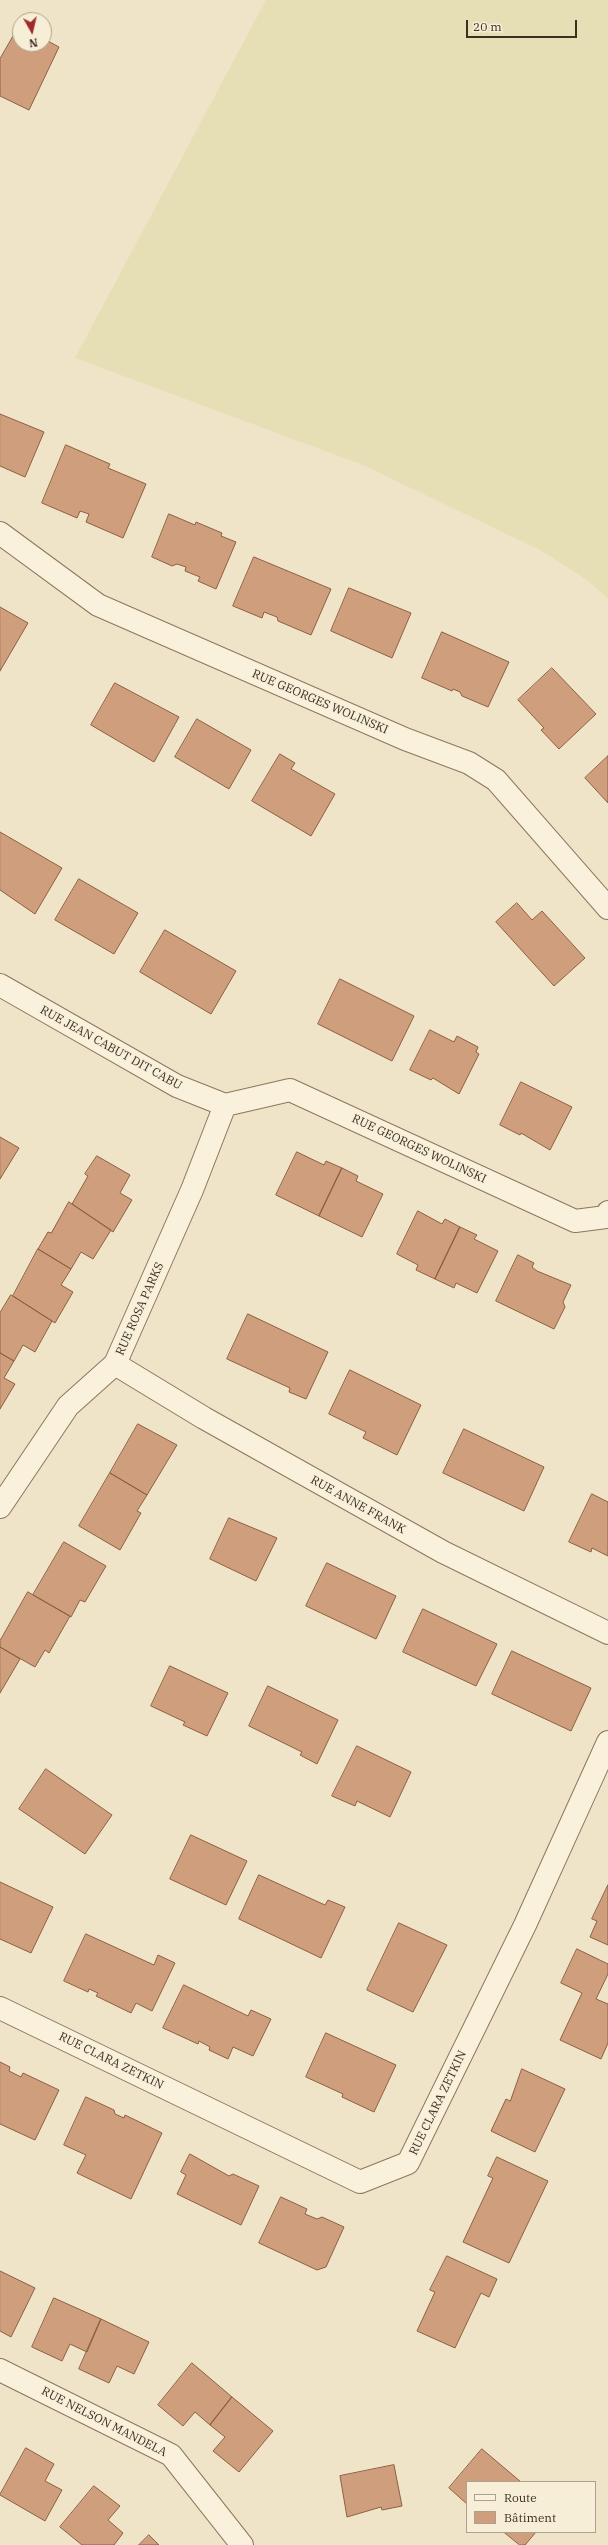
<!DOCTYPE html>
<meta charset="utf-8">
<style>
body{margin:0}
#map{position:relative;width:608px;height:2545px;overflow:hidden;background:#f0e4c8;font-family:"IBM Plex Serif",serif}
canvas{display:block}
.legend{position:absolute;left:466px;top:2481px;width:130px;height:52px;box-sizing:border-box;background:#f7eed8;border:1px solid #ada18e;margin:0;padding:5px 7px;list-style:none;font-size:12px;color:#3d2e20}
.legend li{display:flex;align-items:center;gap:8px;height:20px}
.legend b{width:20px;border:1px solid #ada18e}
.north{position:absolute;left:12px;top:12px;width:40px;height:40px;box-sizing:border-box;background:#f7eed8;border:1px solid #ada18e;border-radius:50%;rotate:172deg;font-size:11px;font-weight:700;line-height:16px;text-align:center;color:#3d2e20}
.north::after{content:'';display:block;margin:auto;width:14px;height:18px;background:#9e2a2b;clip-path:polygon(50% 0,100% 100%,50% 72%,0 100%)}
.scale{position:absolute;left:466px;top:20px;width:111px;height:18px;box-sizing:border-box;border:2px solid #3d2e20;border-top:0;padding-left:5px;font-size:12px;line-height:14px;white-space:nowrap;color:#3d2e20;-webkit-text-stroke:3px #f7eed8;paint-order:stroke}
</style>
<div id="map">
<canvas width="608" height="2545"></canvas>
<ul class="legend">
<li><b style="height:5px;background:#faf1dc"></b>Route</li>
<li><b style="height:11px;background:#cf9f7d"></b>Bâtiment</li>
</ul>
<div class="north">N</div>
<div class="scale">20 m</div>
</div>
<script>
const ctx = document.querySelector('canvas').getContext('2d');
ctx.lineJoin = 'round';
function fill(path, color) { ctx.fillStyle = color; ctx.fill(path, 'evenodd'); }
function stroke(path, color, width, dash) { ctx.strokeStyle = color; ctx.lineWidth = width; ctx.lineCap = dash ? 'butt' : 'round'; ctx.setLineDash(dash || []); ctx.stroke(path); }
function label(font, color, halo, rows, align = 'center') {
  ctx.font = font + ' "IBM Plex Serif",serif'; ctx.lineWidth = 3; ctx.setLineDash([]); ctx.textBaseline = 'middle'; ctx.strokeStyle = halo; ctx.fillStyle = color; for (const [text, x, y, turn = 0] of rows) {
    ctx.save(); ctx.translate(x, y); ctx.rotate((+turn || 0) * Math.PI / 180); ctx.textAlign = isNaN(turn) ? turn : align; if (halo) ctx.strokeText(text, 0, 0); ctx.fillText(text, 0, 0); ctx.restore();
  }
}
const farmland = new Path2D(`
 M266 0H608V599L587 580 540 550 363 465 75 358Z`);
const building = new Path2D(`
 M19 26 20 44H44V39L59 47 29 110 0 96V59Z
 M0 414 44 432 25 477 0 466Z
 M66 445 110 464 108 468 146 484 123 538 86 522 89 514 80 511 77 518 42 503Z
 M169 514 195 525 196 522 222 533 221 536 236 542 216 589 198 581 200 577 185 571 186 567 177 564 172 566 152 557Z
 M254 557 331 589 311 635 278 621 277 617 264 612 262 618 233 606Z
 M349 588 411 613 392 658 331 631Z
 M0 607 28 623 0 671Z
 M442 632 509 662 488 707 462 696 460 692 453 689 452 691 422 678Z
 M552 668 596 714 559 749 541 730 544 728 518 700Z
 M115 683 179 717 154 762 91 725Z
 M197 719 251 750 229 789 175 757Z
 M280 754 295 763 291 769 335 794 311 836 252 801Z
 M608 756V803L585 778Z
 M0 832 62 868 35 914 0 890Z
 M79 879 138 913 114 954 55 920Z
 M517 903 532 920 542 911 585 958 554 986 496 922Z
 M165 930 236 971 211 1014 140 972Z
 M340 979 414 1016 392 1061 318 1024Z
 M430 1030 454 1042 457 1036 478 1047 476 1052 479 1054 459 1094 433 1078 431 1080 410 1070Z
 M521 1082 572 1107 550 1150 521 1133 520 1135 500 1125Z
 M0 1137 19 1148 0 1179Z
 M297 1152 324 1165 326 1161 342 1168 319 1216 276 1195Z
 M97 1156 130 1175 120 1193 132 1200 113 1232 72 1204 88 1176 85 1174Z
 M342 1168 358 1176 356 1181 383 1194 362 1237 319 1216Z
 M69 1202 111 1230 93 1259 81 1252 71 1269 38 1249 48 1232 51 1233Z
 M418 1211 442 1224 445 1219 460 1227 435 1279 416 1270 418 1265 397 1254Z
 M460 1227 477 1235 474 1239 498 1251 477 1293 456 1283 454 1288 435 1279Z
 M38 1249 71 1269 61 1285 73 1292 55 1323 13 1296Z
 M518 1255 534 1263 532 1267 537 1271 571 1285 563 1302 565 1307 554 1329 496 1301Z
 M11 1295 52 1321 35 1352 23 1345 14 1361 0 1353V1313Z
 M248 1314 328 1352 306 1399 289 1392 290 1388 227 1359Z
 M0 1353 14 1361 4 1378 15 1384 0 1409Z
 M350 1370 421 1405 397 1455 363 1438 366 1432 329 1414Z
 M138 1424 177 1445 147 1495 110 1473Z
 M464 1429 544 1467 524 1511 443 1473Z
 M110 1473 147 1495 137 1511 141 1513 120 1550 79 1526Z
 M592 1494 608 1502V1556L592 1548 591 1552 569 1542Z
 M229 1518 277 1538 256 1581 210 1559Z
 M64 1542 106 1566 85 1602 80 1600 71 1617 33 1595Z
 M327 1563 396 1596 376 1639 306 1606Z
 M28 1592 70 1616 49 1653 45 1650 35 1667 0 1647V1641Z
 M423 1609 497 1644 476 1686 403 1652Z
 M0 1647 20 1659 0 1693Z
 M512 1651 591 1688 571 1731 492 1694Z
 M170 1666 228 1693 207 1736 183 1725 185 1722 151 1706Z
 M268 1686 338 1720 317 1764 300 1755 302 1752 249 1726Z
 M357 1746 411 1772 390 1817 357 1801 355 1806 332 1796Z
 M46 1769 112 1815 85 1854 19 1809Z
 M191 1835 247 1861 226 1905 170 1879Z
 M259 1875 325 1905 328 1900 345 1907 321 1958 239 1919Z
 M0 1882 53 1907 31 1953 0 1939Z
 M608 1885V1945L590 1937 597 1921 592 1919Z
 M399 1923 447 1945 413 2012 367 1990Z
 M86 1934 154 1965 158 1955 175 1963 152 2011 136 2003 131 2013 96 1996 98 1993 89 1989 88 1992 64 1981Z
 M577 1949 608 1964V1974L596 1999 608 2004V2043L601 2059 560 2040 582 1993 561 1983Z
 M184 1985 248 2016 251 2010 271 2019 253 2056 233 2047 228 2059 209 2050 210 2047 199 2041 198 2044 163 2028Z
 M326 2033 396 2065 374 2112 342 2097 343 2094 306 2077Z
 M0 2062 10 2067 9 2071 21 2077 23 2073 59 2090 35 2140 0 2124Z
 M522 2069 565 2089 535 2152 491 2131 506 2099 510 2101Z
 M86 2097 114 2110 115 2114 124 2118 125 2115 162 2133 131 2199 77 2173 86 2155 64 2145Z
 M190 2154 229 2176 233 2174 259 2186 241 2225 177 2194 186 2175 181 2172Z
 M497 2157 548 2181 509 2263 463 2242 493 2178 488 2176Z
 M281 2197 307 2209 305 2214 317 2219 322 2217 344 2227 326 2267 317 2270 259 2243Z
 M447 2256 497 2279 489 2297 481 2293 455 2348 417 2331 435 2292 430 2290Z
 M0 2271 35 2288 11 2337 0 2331Z
 M54 2298 101 2319 87 2352 70 2344 62 2361 32 2347Z
 M101 2319 149 2342 134 2374 117 2366 109 2383 79 2369Z
 M192 2363 232 2397 210 2425 195 2412 183 2426 158 2405Z
 M232 2397 273 2431 239 2472 213 2451 225 2437 210 2425Z
 M26 2448 54 2464 45 2481 62 2490 45 2521 0 2495Z
 M482 2449 521 2482H467V2504L449 2488Z
 M394 2465 402 2506 382 2510 381 2507 347 2517 340 2476Z
 M94 2486 120 2506 108 2520 123 2533 114 2545H82L60 2527Z
 M504 2532H536L525 2545H520Z
 M149 2535 159 2545H139Z`);
const street = new Path2D(`
 M0 533 98 605 405 739 469 763 496 780 608 908
 M0 985 177 1086 225 1105
 M225 1105 290 1090 575 1221 606 1217 608 1212
 M115 1364 204 1418 443 1552 608 1633
 M0 1507 68 1406 115 1364 192 1190 225 1105
 M0 2008 360 2182 408 2163 525 1925 608 1742
 M0 2370 171 2455 242 2545`);
const streetNames = [
 ["RUE GEORGES WOLINSKI",320,702,23],
 ["RUE JEAN CABUT DIT CABU",111,1048,29],
 ["RUE GEORGES WOLINSKI",419,1149,25],
 ["RUE ROSA PARKS",140,1309,-66],
 ["RUE ANNE FRANK",358,1505,29],
 ["RUE CLARA ZETKIN",111,2061,26],
 ["RUE CLARA ZETKIN",438,2103,-64],
 ["RUE NELSON MANDELA",104,2422,27]
];
fill(farmland, '#e6deb5');
fill(building, '#cf9f7d');
stroke(building, '#8d5f41', 1);
stroke(street, '#8d765c', 24);
stroke(street, '#faf1dc', 22);
label('12px', '#3d2e20', '#f7eed8', streetNames);
</script>
